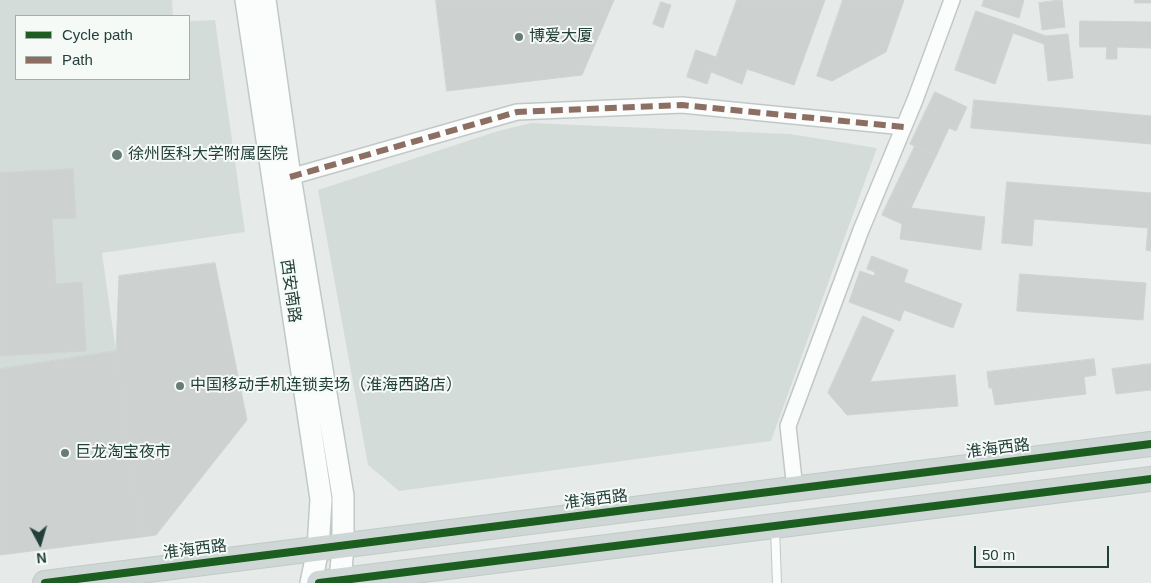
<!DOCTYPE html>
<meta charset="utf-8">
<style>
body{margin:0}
#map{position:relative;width:1151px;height:583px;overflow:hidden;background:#e6ebe9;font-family:Helvetica,sans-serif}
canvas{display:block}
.legend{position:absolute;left:15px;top:15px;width:175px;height:65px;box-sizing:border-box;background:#f5faf7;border:1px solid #a1afab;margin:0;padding:6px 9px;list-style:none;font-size:15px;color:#233f3a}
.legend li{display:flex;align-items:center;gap:10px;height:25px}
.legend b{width:25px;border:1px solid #a1afab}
.north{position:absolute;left:15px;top:518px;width:50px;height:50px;-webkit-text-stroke:4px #f5faf7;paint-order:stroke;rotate:174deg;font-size:14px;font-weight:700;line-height:20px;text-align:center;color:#233f3a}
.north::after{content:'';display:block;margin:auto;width:18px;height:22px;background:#233f3a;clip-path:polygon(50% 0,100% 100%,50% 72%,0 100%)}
.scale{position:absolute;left:974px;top:546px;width:135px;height:22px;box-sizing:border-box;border:2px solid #233f3a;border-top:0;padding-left:6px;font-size:15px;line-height:18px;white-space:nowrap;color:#233f3a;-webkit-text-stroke:4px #f5faf7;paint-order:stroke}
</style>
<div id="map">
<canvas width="1151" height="583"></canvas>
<ul class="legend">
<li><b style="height:6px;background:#1b5e20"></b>Cycle path</li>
<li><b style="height:6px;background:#8d6e63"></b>Path</li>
</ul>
<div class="north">N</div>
<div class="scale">50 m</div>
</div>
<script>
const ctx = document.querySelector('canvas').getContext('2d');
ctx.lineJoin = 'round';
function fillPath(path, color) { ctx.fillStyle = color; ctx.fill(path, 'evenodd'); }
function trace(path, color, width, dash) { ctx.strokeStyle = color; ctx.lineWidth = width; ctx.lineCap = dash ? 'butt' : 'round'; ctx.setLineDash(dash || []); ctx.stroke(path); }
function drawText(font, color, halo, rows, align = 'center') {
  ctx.font = font + ' Helvetica,"Noto Sans SC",sans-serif'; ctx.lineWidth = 4; ctx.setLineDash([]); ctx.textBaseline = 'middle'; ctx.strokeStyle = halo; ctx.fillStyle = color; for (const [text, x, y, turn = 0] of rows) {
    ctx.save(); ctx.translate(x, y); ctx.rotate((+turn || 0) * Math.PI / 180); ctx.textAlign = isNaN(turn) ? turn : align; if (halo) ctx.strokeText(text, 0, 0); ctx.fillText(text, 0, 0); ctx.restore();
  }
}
const built = new Path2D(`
 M0 0H172L173 16H16V79H189V21L215 20 245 232 102 253 116 351 0 369Z
 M531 123 790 134 877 148 771 441 399 491 368 465 318 190 498 131Z`);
const building = new Path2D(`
 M436 0H614L582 75 447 91Z
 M737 0H825L794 85 747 69 742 84 711 72Z
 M843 0H904L886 52 832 81 817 76Z
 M984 0H1024L1019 18 982 6Z
 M1062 0 1065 27 1042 30 1039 3Z
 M1135 0H1151V3H1135Z
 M661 2 671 5 663 28 653 24Z
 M976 11 1016 25 995 84 955 70Z
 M1080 21 1151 22V48L1117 47V59H1106L1107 47H1080Z
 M1016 25 1046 36 1068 34 1073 78 1048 81 1044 44 1013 33Z
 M696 50 716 57 707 84 687 77Z
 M935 92 967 107 956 131 949 128 936 156 910 144Z
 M974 100 1151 116V144L971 128Z
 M915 146 936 156 911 208 985 217 981 250 900 239 902 224 882 215Z
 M73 169 76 218 52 219 56 284 82 282 86 351 0 356V173Z
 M1007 182 1151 193V251L1146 250 1148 228 1034 219 1032 246 1002 243Z
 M872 256 908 270 904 282 962 304 953 328 904 310 900 321 849 302 860 271 874 276 875 272 867 269Z
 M215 263 247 420 156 535 142 537 116 351 119 276Z
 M1020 274 1146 283 1143 320 1017 311Z
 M863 316 894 330 870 382 955 375 958 406 847 415 828 393Z
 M116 351 142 537 0 555V369Z
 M1094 359 1096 375 1084 377 1086 394 995 405 992 388H989L987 372Z
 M1151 364V390L1116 394 1112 369Z`);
const service = new Path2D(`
 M775 528 777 583`);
const minor = new Path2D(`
 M290 177 517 112 682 105 904 127
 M795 489 788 426 861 230 915 100 952 0`);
const secondary = new Path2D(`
 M246 0 321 499 318 549 311 583
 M265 0 290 177 343 496V545L340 583`);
const primary = new Path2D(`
 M45 583 1151 444
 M319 583 1151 479`);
const quiet = new Path2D(`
 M290 177 517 112 682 105 904 127`);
const cycleway = new Path2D(`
 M45 583 1151 444
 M319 583 1151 479`);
const markers = [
 [519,37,5,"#677b77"],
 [117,155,6,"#677b77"],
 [180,386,5,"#677b77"],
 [65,453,5,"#677b77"]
];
const poiNames = [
 ["博爱大厦",529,37],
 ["徐州医科大学附属医院",128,155],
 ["中国移动手机连锁卖场（淮海西路店）",190,386],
 ["巨龙淘宝夜市",75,453]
];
const streetNames = [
 ["西安南路",290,291,82],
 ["淮海西路",998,449,-7],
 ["淮海西路",596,500,-7],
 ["淮海西路",195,550,-7]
];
fillPath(built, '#d4dcd9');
fillPath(building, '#cdd2d0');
trace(building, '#cfd4d2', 1);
trace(service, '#c3c8c6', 10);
trace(minor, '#c3c8c6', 18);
trace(secondary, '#c1c9c6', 24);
trace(primary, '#c2cac8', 26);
trace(service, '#fbfcfc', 8);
trace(minor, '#fbfcfc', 15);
trace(secondary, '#fbfcfc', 21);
trace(primary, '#ced7d5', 24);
trace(quiet, '#8d6e63', 6, [12, 6]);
trace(cycleway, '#1b5e20', 8);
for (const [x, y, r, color] of markers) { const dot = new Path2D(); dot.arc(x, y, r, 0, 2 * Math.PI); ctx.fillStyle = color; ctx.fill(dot); trace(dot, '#f5faf7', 2); }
drawText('16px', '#233f3a', '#f5faf7', poiNames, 'left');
drawText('16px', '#233f3a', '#f5faf7', streetNames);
</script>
